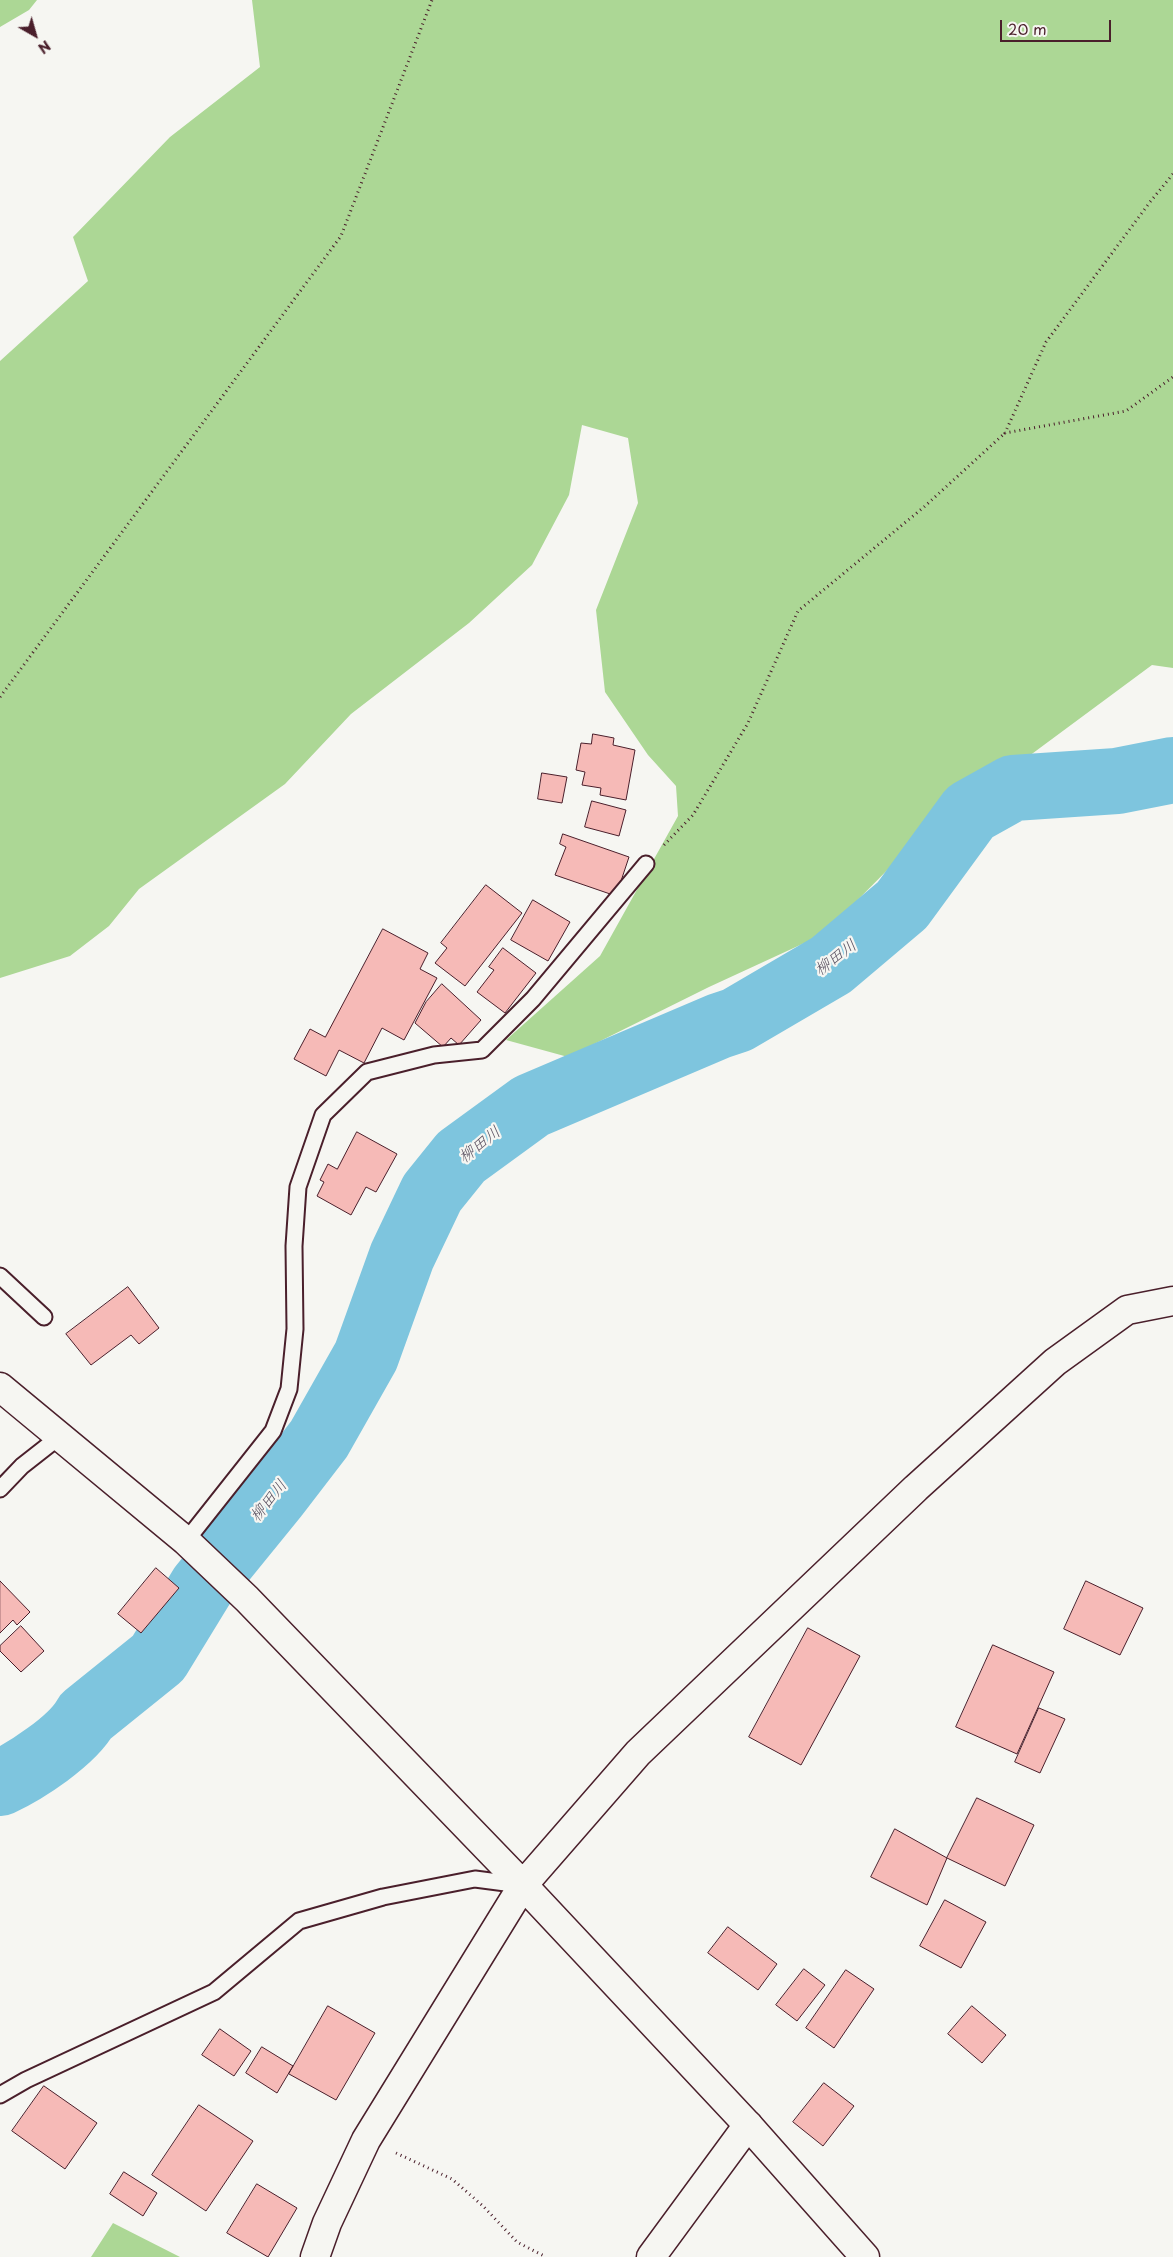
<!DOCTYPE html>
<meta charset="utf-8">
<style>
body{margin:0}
#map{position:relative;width:1173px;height:2257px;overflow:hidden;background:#f6f6f2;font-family:"Playpen Sans",sans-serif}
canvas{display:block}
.north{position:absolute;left:10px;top:10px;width:50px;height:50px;-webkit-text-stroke:4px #f6f6f2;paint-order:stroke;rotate:142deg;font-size:14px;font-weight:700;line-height:20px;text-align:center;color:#4a1f2b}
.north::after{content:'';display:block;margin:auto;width:18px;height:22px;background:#4a1f2b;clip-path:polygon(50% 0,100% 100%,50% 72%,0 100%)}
.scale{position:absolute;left:1000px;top:20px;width:111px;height:22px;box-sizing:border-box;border:2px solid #4a1f2b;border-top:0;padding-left:6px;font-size:15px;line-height:18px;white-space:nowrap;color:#4a1f2b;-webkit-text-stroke:4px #f6f6f2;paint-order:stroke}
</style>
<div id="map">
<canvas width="1173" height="2257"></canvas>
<div class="north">N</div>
<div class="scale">20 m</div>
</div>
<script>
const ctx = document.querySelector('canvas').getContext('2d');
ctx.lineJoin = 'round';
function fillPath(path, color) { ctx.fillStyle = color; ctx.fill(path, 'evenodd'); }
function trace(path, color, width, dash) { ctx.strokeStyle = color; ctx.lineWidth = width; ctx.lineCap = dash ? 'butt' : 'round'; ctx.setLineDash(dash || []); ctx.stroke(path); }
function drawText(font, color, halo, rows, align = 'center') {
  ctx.font = font + ' "Playpen Sans","Klee One",sans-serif'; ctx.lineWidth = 4.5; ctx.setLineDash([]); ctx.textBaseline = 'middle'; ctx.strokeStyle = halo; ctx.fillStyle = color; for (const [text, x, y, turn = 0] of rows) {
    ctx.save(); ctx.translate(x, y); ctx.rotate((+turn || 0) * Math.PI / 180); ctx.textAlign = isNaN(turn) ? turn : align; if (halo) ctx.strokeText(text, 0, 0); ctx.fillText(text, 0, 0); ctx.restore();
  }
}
const green = new Path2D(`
 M0 0H37L29 10 0 27Z
 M252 0H1173V668L1152 665 921 836 824 934 709 987 568 1057 506 1040 600 956 678 816 676 786 648 755 605 692 596 610 638 503 628 438 582 425 569 495 532 565 469 623 351 714 285 784 139 889 109 926 70 956 0 978V361L88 281 73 237 170 137 260 67Z
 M113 2223 180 2257H91Z`);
const river = new Path2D(`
 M0 1783C26 1771 72 1741 86 1716L158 1658 202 1586 276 1495 319 1439 366 1356 402 1256 432 1193 461 1157 531 1106 719 1026 737 1020 831 965 902 905 970 812 1013 788 1117 781 1173 770`);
const building = new Path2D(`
 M593 734 614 738 613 745 635 750 626 800 600 795 601 788 582 785 585 772 576 770 581 743 591 744Z
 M542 773 567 777 562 803 538 799Z
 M592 801 626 810 619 836 585 827Z
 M563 834 629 857 616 896 555 875 566 847 560 844Z
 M486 885 522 913 465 986 435 963 447 948 441 943Z
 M533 900 570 922 548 961 511 940Z
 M383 929 428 953 420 969 437 978 404 1040 382 1028 364 1063 339 1050 326 1076 294 1059 310 1029 325 1037Z
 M503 948 536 973 505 1013 477 992 494 970 489 967Z
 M442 984 481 1020 459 1045 451 1038 443 1047 415 1023 426 1002Z
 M357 1132 397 1154 376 1192 366 1187 351 1215 317 1196 324 1182 320 1180 328 1164 337 1169Z
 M128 1287 159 1328 139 1344 131 1335 91 1365 66 1334Z
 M156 1568 179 1588 141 1633 118 1614Z
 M0 1581 30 1612 17 1625 13 1620 0 1633Z
 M1086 1581 1143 1608 1120 1655 1064 1629Z
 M21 1626 44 1651 21 1672 0 1651V1646Z
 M808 1628 860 1656 801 1765 749 1737Z
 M993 1645 1054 1672 1017 1754 956 1727Z
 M1039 1708 1065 1719 1040 1773 1015 1762Z
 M977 1798 1034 1825 1005 1886 947 1858Z
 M895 1829 947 1858 927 1905 871 1877Z
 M945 1900 986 1922 961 1968 920 1946Z
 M728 1927 777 1964 758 1990 708 1953Z
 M804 1969 825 1985 797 2021 776 2005Z
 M846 1970 874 1989 834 2048 806 2028Z
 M328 2006 375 2033 336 2100 289 2074Z
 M972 2006 1006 2035 982 2063 948 2034Z
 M220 2029 251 2051 234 2076 202 2055Z
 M262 2047 293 2066 277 2093 246 2073Z
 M824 2083 854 2106 823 2146 793 2122Z
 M44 2086 97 2123 65 2169 12 2131Z
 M199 2105 253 2141 206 2211 152 2175Z
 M124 2172 157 2193 143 2216 110 2194Z
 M257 2184 297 2208 268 2257 227 2233Z`);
const path = new Path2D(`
 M1173 174 1150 202 1046 342 1005 433 1126 411 1173 377
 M0 697 341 236 432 0
 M664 845 693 815 748 723 798 611 924 507 1005 433
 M396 2153 452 2179 483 2206 517 2242 546 2257`);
const lane = new Path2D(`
 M0 1276 44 1317
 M0 1489 22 1466 59 1437
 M186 1541 273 1431 289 1389 295 1329 294 1246 298 1187 323 1115 367 1072 434 1055 482 1050 533 999 646 864
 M0 2095 26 2080 214 1992 299 1921 383 1897 475 1879 521 1885`);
const street = new Path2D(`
 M651 2257 748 2125`);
const secondary = new Path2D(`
 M0 1387 186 1541 247 1599 523 1885 748 2125 865 2257
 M315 2257 327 2223 366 2140 523 1885 638 1753 916 1488 1055 1362 1127 1310 1173 1301`);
const waterNames = [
 ["柳田川",836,958,-37],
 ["柳田川",480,1145,-38],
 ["柳田川",269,1501,-51]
];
fillPath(green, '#acd795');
trace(river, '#7ec5de', 66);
fillPath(building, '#f6bab7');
trace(building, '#4a1f2b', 1);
trace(lane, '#4a1f2b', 19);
trace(street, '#4a1f2b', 31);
trace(secondary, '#4a1f2b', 31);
trace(path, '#4a1f2b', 3, [1, 4]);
trace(lane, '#f6f6f2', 15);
trace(street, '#f6f6f2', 28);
trace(secondary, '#f6f6f2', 28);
drawText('italic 16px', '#5a5161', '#f6f6f2', waterNames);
</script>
